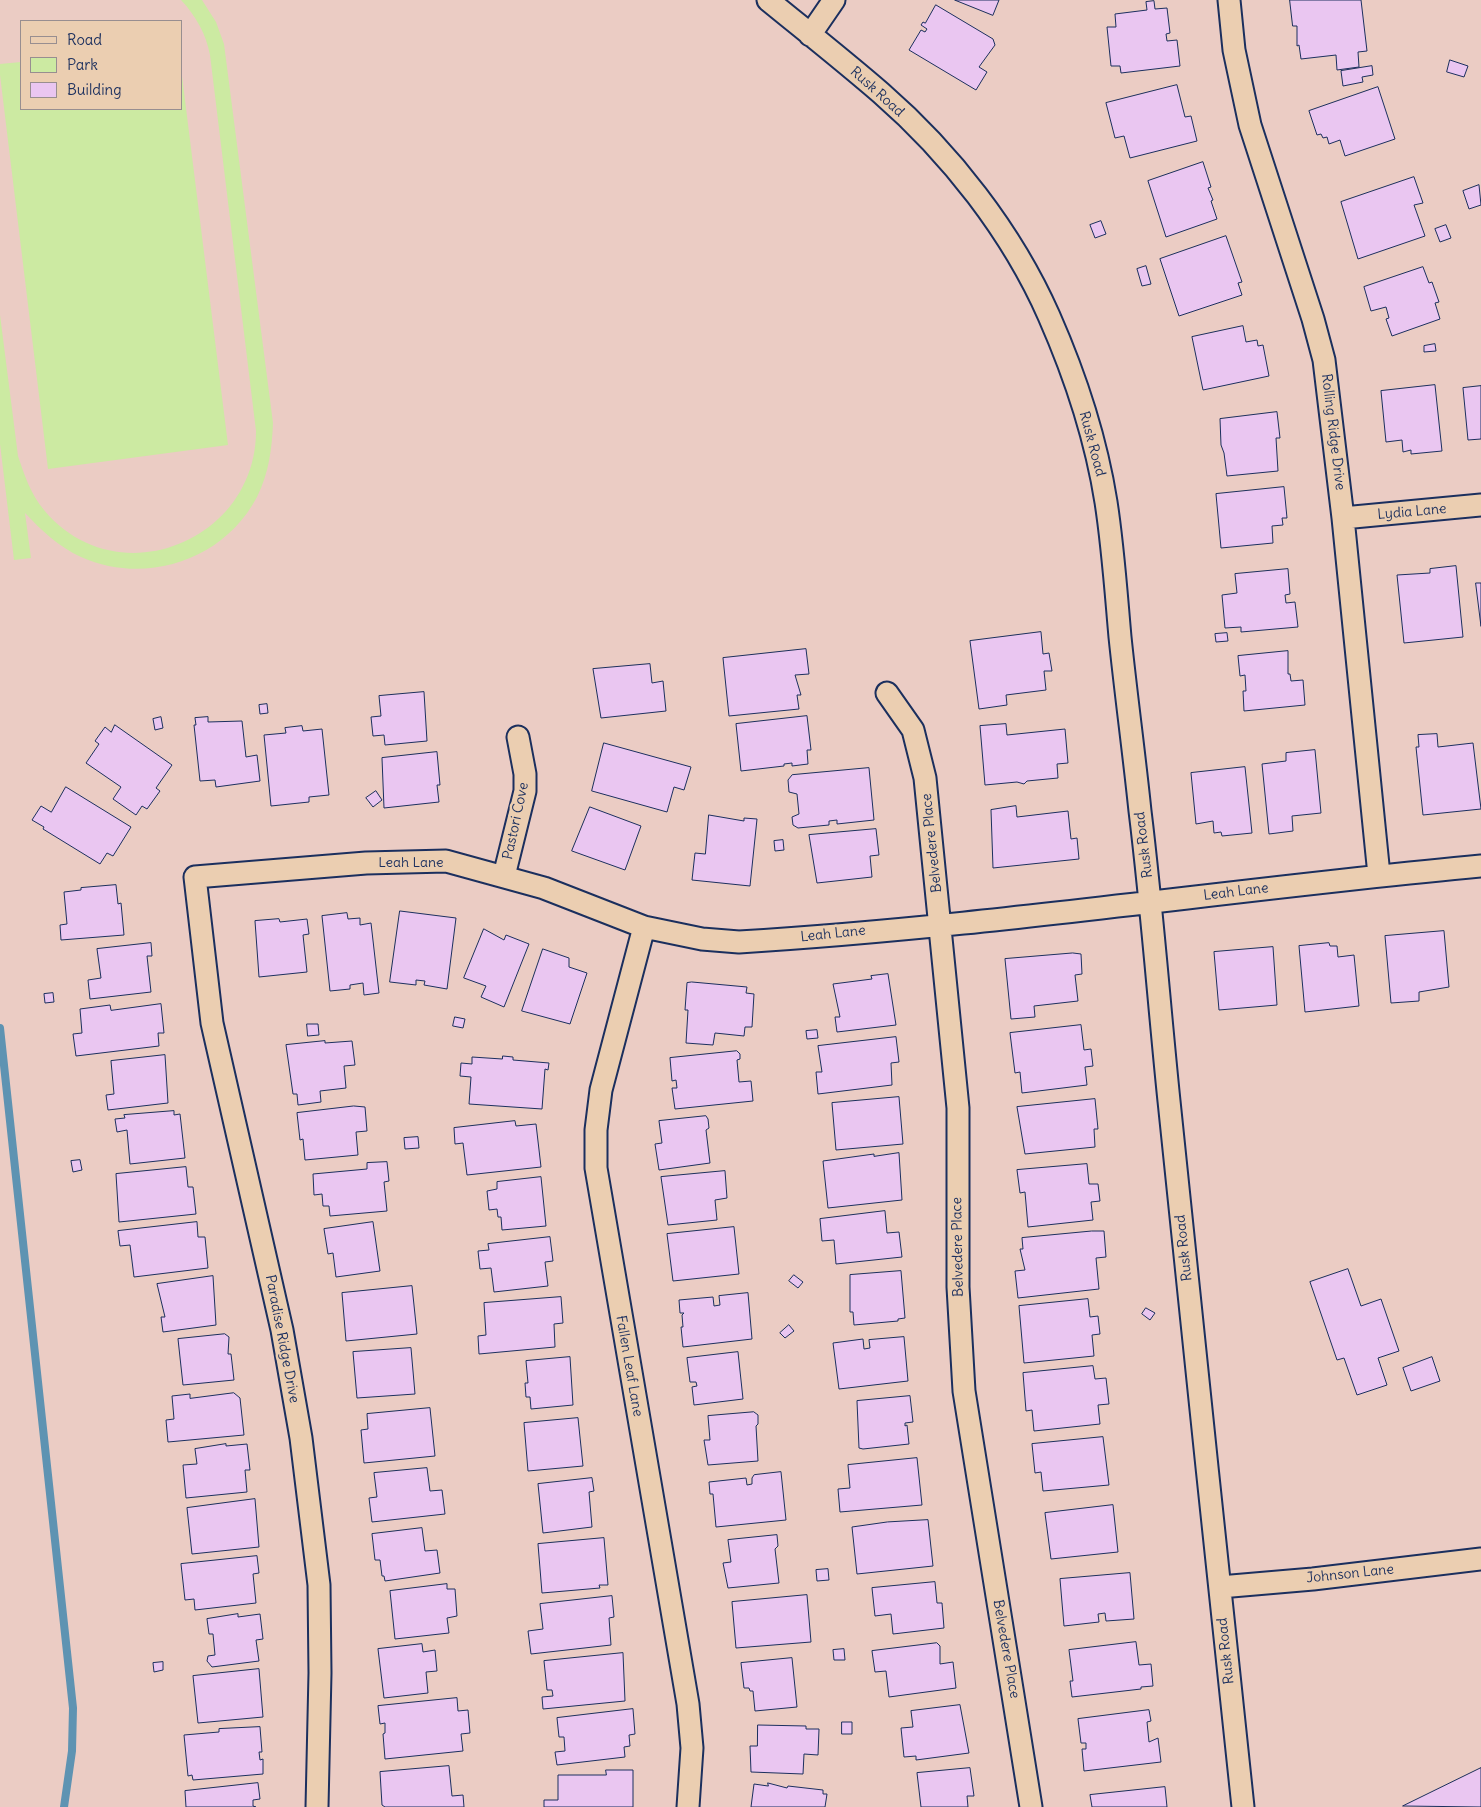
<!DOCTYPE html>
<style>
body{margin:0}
#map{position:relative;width:1481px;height:1807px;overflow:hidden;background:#ebccc4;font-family:Delius,sans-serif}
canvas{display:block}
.legend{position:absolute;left:20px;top:20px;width:162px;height:90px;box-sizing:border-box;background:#ebceb1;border:1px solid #988e90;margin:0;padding:6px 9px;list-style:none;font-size:15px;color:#1b2f5e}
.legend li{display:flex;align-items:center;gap:10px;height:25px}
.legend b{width:25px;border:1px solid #988e90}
</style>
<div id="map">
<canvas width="1481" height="1807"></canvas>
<ul class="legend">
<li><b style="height:6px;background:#ebceb1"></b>Road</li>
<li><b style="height:14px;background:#cceaa2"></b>Park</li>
<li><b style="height:14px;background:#eac6f1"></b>Building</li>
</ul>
</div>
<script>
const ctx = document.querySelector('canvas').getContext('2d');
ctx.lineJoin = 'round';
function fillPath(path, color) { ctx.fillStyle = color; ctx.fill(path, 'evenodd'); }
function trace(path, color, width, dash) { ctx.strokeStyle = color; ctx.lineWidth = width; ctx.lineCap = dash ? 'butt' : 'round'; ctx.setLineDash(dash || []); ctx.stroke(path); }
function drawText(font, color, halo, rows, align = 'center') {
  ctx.font = font + ' Delius,sans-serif'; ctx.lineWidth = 5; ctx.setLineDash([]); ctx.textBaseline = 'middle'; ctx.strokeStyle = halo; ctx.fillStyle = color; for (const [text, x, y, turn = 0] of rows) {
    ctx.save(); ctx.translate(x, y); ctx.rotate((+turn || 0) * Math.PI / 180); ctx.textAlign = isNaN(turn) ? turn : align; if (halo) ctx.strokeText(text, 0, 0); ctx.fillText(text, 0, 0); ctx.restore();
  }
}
const green = new Path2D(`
 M181 0H202L216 22 224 44 273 423C272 448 269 473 257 497 224 560 146 586 81 557 59 547 41 530 25 513L31 558 14 560 0 444V315L18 456C24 474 31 495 44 510 116 597 256 542 256 431L210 55C206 34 196 16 181 0Z
 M21 62V109H181V68L228 445 48 469 0 75V64Z`);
const stream = new Path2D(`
 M0 1028 73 1708 72 1751 64 1807`);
const building = new Path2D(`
 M955 0H999L993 15Z
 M1290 0H1361L1367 51 1358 52 1359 67 1337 70 1336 55 1301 59 1299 45 1297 46V26H1293Z
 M1154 1 1155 9 1167 8 1170 33 1166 34 1167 41 1177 40 1180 66 1121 73 1120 66H1111L1107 27H1116L1115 14 1147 10 1146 2Z
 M936 5 993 39 995 45 979 67 987 72 976 90 909 50 921 30 925 32 927 29 921 25 923 22 925 23Z
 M1450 60 1468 66 1464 77 1447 72Z
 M1372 66 1373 75 1362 77 1363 82 1343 86 1341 71Z
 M1177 85 1185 117 1191 116 1197 141 1130 158 1124 136 1115 138 1106 103Z
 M1378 87 1395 139 1345 156 1340 140 1329 144 1327 137 1323 138 1321 134 1317 135 1309 111Z
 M1203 162 1211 187 1208 188 1213 200 1211 201 1217 219 1166 237 1148 181Z
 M1414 177 1423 203 1414 205 1425 236 1358 259 1341 202Z
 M1479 185 1481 205 1469 209 1463 191Z
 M1101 221 1106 234 1095 238 1090 225Z
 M1446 225 1451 238 1440 242 1435 229Z
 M1226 236 1242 282 1238 283 1242 295 1179 316 1160 259Z
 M1146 266 1151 284 1142 286 1137 269Z
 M1423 267 1429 283 1432 282 1439 302 1435 303 1440 319 1392 336 1386 319 1389 318 1386 307 1371 311 1364 287Z
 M1243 326 1246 342 1257 340 1258 346 1263 345 1269 376 1203 390 1192 337Z
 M1435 344 1436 351 1424 352V346Z
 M1435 385 1442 451 1411 454V450L1403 452 1402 440 1386 442 1381 391Z
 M1481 386V439L1468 440 1463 388Z
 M1277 412 1280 438H1276L1278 471 1227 476 1224 453 1221 445 1220 419Z
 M1284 487 1287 518H1282L1283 525 1272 526 1273 543 1221 548 1216 494Z
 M1456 566 1463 637 1404 643 1397 575 1430 573V569Z
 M1288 569 1290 594 1285 595 1286 603 1295 602 1298 627 1241 632V627L1225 628 1222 595 1237 593 1235 574Z
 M1476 583H1481V626Z
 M1041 632 1043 654 1049 653 1052 671H1044L1046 690 1006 695 1007 705 979 709 970 641Z
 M1227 633 1228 641 1216 642 1215 634Z
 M806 649 809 674 795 675 801 695H797L799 709 729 716 723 658Z
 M1288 651V674H1290L1291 681 1303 680 1305 705 1244 711 1243 691H1246L1245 675 1240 676 1238 656Z
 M650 664 652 683 663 681 666 711 601 718 593 669Z
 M424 692 427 741 385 745 384 735 373 736 371 717 381 716 379 696Z
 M267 704 268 713 260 714 259 705Z
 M807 716 811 750H807L808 764 792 766V763L784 764V766L741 771 736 724Z
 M161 717 163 728 155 730 153 719Z
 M208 717V722L242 721 246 757 257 755 260 781 216 787 215 780 200 781 194 725H196L195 718Z
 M1006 724 1007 735 1065 729 1068 763 1057 764 1058 778 1027 781 1024 784 1017 782 985 785 980 726Z
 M115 725 172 765 156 788 160 791 147 809 142 806 136 815 113 799 121 787 86 763 99 744 95 741 105 727 111 732Z
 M302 726 303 731 322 729 329 795 309 797V802L271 806 264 735 286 733 285 728Z
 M1437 734 1438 747 1473 743 1481 809 1423 815 1416 747H1419L1418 735Z
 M604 743 691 767 684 790 674 787 667 812 592 791Z
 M1315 750 1321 813 1292 816 1293 831 1269 834 1262 764 1286 761V753Z
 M437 752 440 785H437L439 802 384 808 382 758Z
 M1245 767 1252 833 1222 836 1221 832 1214 833 1213 821 1196 824 1191 773Z
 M869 768 874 820 837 824V820L829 821V825L798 828 793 825 792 817 799 814 797 794 789 792 788 780 792 775Z
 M66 787 131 827 113 856 107 853 100 864 43 829 44 827 32 820 41 806 51 812Z
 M376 791 382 800 373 807 366 798Z
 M1016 806 1017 817 1068 811 1071 839 1077 838 1079 859 993 868 991 810Z
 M590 807 641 826 625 870 572 851Z
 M709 815 744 821V818L757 819 750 886 692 880 695 853 705 854Z
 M876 829 879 855 870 856 872 877 817 883 809 835Z
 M783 840 784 850 775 851 774 841Z
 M116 885 118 904 121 903 124 935 61 940 60 925 67 924 64 892 81 890V888Z
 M400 911 456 918 447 989 424 985 425 981 416 980V985L390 982Z
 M347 913 348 919 360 918V925L371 923 379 993 364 995 363 983 350 985V989L330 991 322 916Z
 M279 919 280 922 307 919 309 934 303 935 307 972 259 977 255 921Z
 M484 929 504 940 506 935 529 944 504 1007 481 997 486 986 464 978Z
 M1444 931 1449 987 1419 992V1001L1391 1003 1385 936Z
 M151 943 152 956H147L151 992 90 999 88 980 101 978 97 949Z
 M1329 943 1330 946H1337L1338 957 1354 955 1359 1006 1305 1012 1299 946Z
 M1273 947 1277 1005 1219 1010 1214 952Z
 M543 949 569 958V967L587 973 570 1024 522 1011Z
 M1073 953 1081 954 1082 974 1075 975 1078 1001 1034 1006 1035 1017 1011 1019 1005 959Z
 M888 974 896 1025 837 1032 835 1017H840L833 984 872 979 871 976Z
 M692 982 747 987 746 993 754 994 752 1027H745L744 1036 715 1033 713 1045 686 1043 688 1010H685L687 983Z
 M53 993 54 1002 45 1003 44 994Z
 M161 1004 164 1033H158L159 1046 76 1056 73 1034 82 1033 80 1009 110 1005 111 1010Z
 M455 1017 465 1019 463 1028 453 1026Z
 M307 1024H318L319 1035 308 1036Z
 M1081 1025 1084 1050 1091 1049 1093 1066 1085 1067 1087 1085 1022 1093 1020 1072 1015 1073 1010 1033Z
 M817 1030 818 1038 807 1039 806 1031Z
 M896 1037 899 1062 891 1063 892 1085 818 1094 816 1072H822L818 1046Z
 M325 1041V1043L352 1041 355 1065 344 1066 346 1088 320 1091 321 1102 298 1105 297 1094H293L286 1045Z
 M737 1051 740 1054V1059L737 1060 739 1082 751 1081 753 1101 675 1109 672 1088H677L676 1080 672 1081 670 1058Z
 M165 1055 168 1103 108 1110 106 1095 114 1094 111 1061Z
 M503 1056 513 1057V1060L549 1063 548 1070 545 1069 542 1109 469 1104 471 1077 460 1076 461 1063 472 1064V1057L502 1059Z
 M899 1097 903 1144 836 1150 832 1103Z
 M1095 1099 1098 1129H1094L1095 1147 1025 1154 1017 1107Z
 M354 1106 365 1107 367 1131 356 1132 358 1155 305 1160 303 1139 300 1140 297 1113Z
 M174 1111V1115L180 1114 185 1158 130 1164 127 1130 117 1132 115 1119 125 1118 124 1115Z
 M706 1116 708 1119 709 1128 706 1130 710 1163 659 1170 655 1144 662 1143 659 1121Z
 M515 1121 516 1126 536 1124 541 1167 467 1175 463 1143 455 1144 454 1128Z
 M418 1137 419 1148 405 1149 404 1138Z
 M899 1153 902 1200 828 1208 823 1161 874 1154V1156Z
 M80 1160 82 1170 73 1172 71 1161Z
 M387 1162 389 1181 384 1182 387 1211 330 1216 329 1206H323L322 1194 314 1195 313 1174 367 1169V1163Z
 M1087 1164 1089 1184H1098L1100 1201 1091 1202 1093 1220 1028 1227 1025 1192 1020 1193 1017 1170Z
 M186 1167 188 1187H193L196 1214 119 1222 116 1174Z
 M725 1171 727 1198 715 1200 717 1220 668 1225 661 1177Z
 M541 1177 546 1226 502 1230 501 1217H498L497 1209 489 1210 487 1191 497 1189V1182Z
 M885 1211 887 1233 899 1232 902 1257 836 1264 834 1240 822 1241 820 1219Z
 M197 1222 198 1237H205L208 1268 134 1277 130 1245 120 1246 118 1231Z
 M373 1222 380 1271 336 1277 333 1253 328 1254 324 1229Z
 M734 1227 739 1274 673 1281 667 1234Z
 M1092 1231H1104L1106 1257 1096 1258 1099 1289 1018 1298 1015 1271 1025 1270 1020 1249H1023L1022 1238Z
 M550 1237 553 1261 545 1262 548 1286 494 1292 491 1268 480 1269 478 1251 489 1250 488 1244Z
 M1348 1269 1361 1306 1381 1299 1399 1351 1378 1358 1387 1385 1357 1395 1344 1358 1337 1360 1310 1282Z
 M901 1271 905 1318 898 1319V1321L854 1325 853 1312H850V1275Z
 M794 1275 803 1282 798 1288 789 1281Z
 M213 1276 216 1325 163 1332 161 1317H165L157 1284Z
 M412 1286 417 1334 346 1341 342 1293Z
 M748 1293 752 1339 683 1347 681 1327H683L682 1315 684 1313H680L679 1300 713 1297 714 1306 720 1305 719 1296Z
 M561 1297 563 1323 554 1324 555 1347 479 1354 478 1336 486 1335 484 1303Z
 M1088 1299 1090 1317 1098 1316 1100 1334 1092 1335 1094 1356 1024 1363 1019 1306Z
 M1146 1308 1155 1313 1150 1320 1142 1314Z
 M789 1325 794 1331 785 1338 780 1333Z
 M225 1334 229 1337 228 1354H231L234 1380 183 1385 178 1339Z
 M904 1337 908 1381 839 1389 833 1343 863 1339 864 1349 870 1348 869 1340Z
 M411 1348 415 1394 357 1398 353 1352Z
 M738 1352 743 1399 694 1405 692 1387 697 1386 696 1382H690L687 1358Z
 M570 1357 573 1405 531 1409 530 1397H526L525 1383H528L526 1361Z
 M1432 1357 1440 1381 1411 1391 1403 1368Z
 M1093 1366 1095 1379 1106 1378 1109 1404 1098 1405 1100 1424 1034 1431 1032 1410 1026 1411 1023 1373Z
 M234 1393 240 1398 244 1435 168 1442 166 1420 174 1419 172 1396 190 1394V1398Z
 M910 1396 913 1422 905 1423V1426L907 1425 909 1444 863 1449 859 1448 857 1401Z
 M430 1408 435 1456 364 1463 361 1430 368 1429 367 1414Z
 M754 1412 758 1415V1424L756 1426 758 1461 708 1465 704 1440H710L708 1416Z
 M578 1418 583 1466 528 1471 524 1423Z
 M1103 1437 1109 1485 1043 1491 1041 1472 1035 1473 1032 1444Z
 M226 1444V1446L247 1444 250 1470H245L247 1492 186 1498 183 1465 197 1464 195 1449Z
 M917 1458 922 1505 840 1512 838 1489 850 1488 848 1465Z
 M427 1468 430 1491 442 1490 445 1514 372 1522 369 1498 377 1497 374 1473Z
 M781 1472 786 1520 716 1527 713 1494H710L709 1482 746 1478 747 1485 752 1484V1478L754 1475Z
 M592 1478 594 1491 589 1492 592 1527 543 1533 538 1484Z
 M255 1499 259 1547 192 1554 187 1508Z
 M1113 1505 1118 1552 1051 1559 1045 1513Z
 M928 1520 933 1566 857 1574 852 1527 887 1522Z
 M422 1528 425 1551 437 1550 440 1573 385 1581 384 1576H382L380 1560H375L372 1534Z
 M777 1535 778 1546 775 1549 779 1583 728 1588 723 1563 731 1562 728 1540Z
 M604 1538 608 1585H599L600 1588 542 1593 538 1544Z
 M257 1556 259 1573 253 1574 256 1603 195 1610 194 1599 185 1600 181 1564Z
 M828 1569 829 1580 817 1581 816 1570Z
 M1130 1573 1134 1619 1106 1621 1105 1613 1098 1614 1099 1622 1064 1626 1060 1579Z
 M935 1582 937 1603H942L944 1628 893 1634 891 1614 875 1616 872 1588Z
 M447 1584V1589H455L457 1616 447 1618 449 1633 395 1639 390 1591Z
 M807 1595 811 1642 736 1648 732 1602Z
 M612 1596 614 1617 609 1618 611 1645 531 1654 528 1631 543 1629 540 1604Z
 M238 1614V1617L260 1614 263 1639 256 1640 259 1661 212 1667 207 1661 208 1656 215 1655 213 1634H209L207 1619Z
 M1136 1642 1139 1665 1151 1664 1153 1686 1141 1687V1689L1072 1697 1070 1681H1073L1069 1650Z
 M937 1643 940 1646V1664L953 1662 956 1688 889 1697 886 1671 875 1672 872 1651Z
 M422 1644 423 1652 435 1650 437 1671 426 1672 428 1693 384 1698 378 1649Z
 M844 1649 845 1660H834L833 1650Z
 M623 1653 625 1701 543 1709 542 1697 553 1696 552 1690H547L544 1661Z
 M792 1658 797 1707 755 1711 753 1691H750L749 1688H744L741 1663Z
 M163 1662V1670L154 1672 153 1663Z
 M259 1669 263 1717 198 1723 193 1676Z
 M457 1698 458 1711 468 1710 470 1733 461 1734 463 1751 385 1759 383 1734 385 1733V1723L380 1724 378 1706Z
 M960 1705 969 1753 916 1760V1756L904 1757 901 1728 913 1727 911 1711Z
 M633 1709 635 1734 629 1735 630 1746 624 1747 625 1757 557 1765 555 1752 565 1751 564 1737H559L557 1718Z
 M1149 1710 1151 1721 1147 1722 1149 1742 1158 1738 1161 1762 1084 1771 1082 1749H1086V1743H1081L1078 1719Z
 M842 1722H852V1734H842Z
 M758 1725 806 1726V1729H819L818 1755 804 1754 803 1774 751 1772 750 1746H757Z
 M260 1727 262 1752H259L260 1760 263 1759V1774L193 1780 192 1775 188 1776 184 1735 219 1732V1729Z
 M449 1766 452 1796 463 1795 464 1807H385L382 1805 380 1772Z
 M970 1768 974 1796H967L968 1807H921L917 1773Z
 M1481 1768V1807L1403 1806Z
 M606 1770H633V1807H544V1800H558V1775H606Z
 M258 1783 260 1799 253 1800V1806L256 1807H186L185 1791Z
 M768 1783 787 1788 788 1786 823 1790V1794H827L825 1807H751L754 1784 768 1786Z
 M1165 1787 1167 1807H1092L1090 1795Z`);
const street = new Path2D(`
 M768 0C806 31 844 61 881 93 950 153 1012 232 1049 316 1075 375 1096 439 1106 502 1113 547 1116 592 1120 637 1126 695 1134 753 1140 811 1152 908 1159 1004 1169 1101 1193 1336 1218 1572 1243 1807
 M1229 0 1234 50 1250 125 1313 319 1324 360 1343 518 1379 875
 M810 35 834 0
 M1343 518 1481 505
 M887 693 913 730 925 778 958 1108V1287L964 1391 1031 1807
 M504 876 525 791V774L518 737
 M644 927 601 1090 596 1130V1168L688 1704 692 1748 688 1807
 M1220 1587 1313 1579 1481 1559
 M317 1807 320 1673 319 1585 301 1438 282 1330 212 1023 195 877 366 863 446 861 544 888 644 927 702 939 739 942C987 927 1233 889 1481 866`);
const streetNames = [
 ["Rusk Road",877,92,42],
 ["Rolling Ridge Drive",1333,432,83],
 ["Rusk Road",1092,444,75],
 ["Lydia Lane",1412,512,-5],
 ["Pastori Cove",516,821,-78],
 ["Belvedere Place",932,843,-96],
 ["Rusk Road",1144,845,-97],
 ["Leah Lane",411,863],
 ["Leah Lane",1236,892,-7],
 ["Leah Lane",833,934,-6],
 ["Belvedere Place",958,1247,-91],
 ["Rusk Road",1184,1248,-96],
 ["Paradise Ridge Drive",282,1339,79],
 ["Fallen Leaf Lane",629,1366,80],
 ["Johnson Lane",1350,1574,-6],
 ["Belvedere Place",1006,1649,80],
 ["Rusk Road",1226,1651,-96]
];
fillPath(green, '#cceaa2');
trace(stream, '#5e93b2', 8);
fillPath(building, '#eac6f1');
trace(building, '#1b2f5e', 1);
trace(street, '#1b2f5e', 25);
trace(street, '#ebceb1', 21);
drawText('14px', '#1b2f5e', '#ebceb1', streetNames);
</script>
